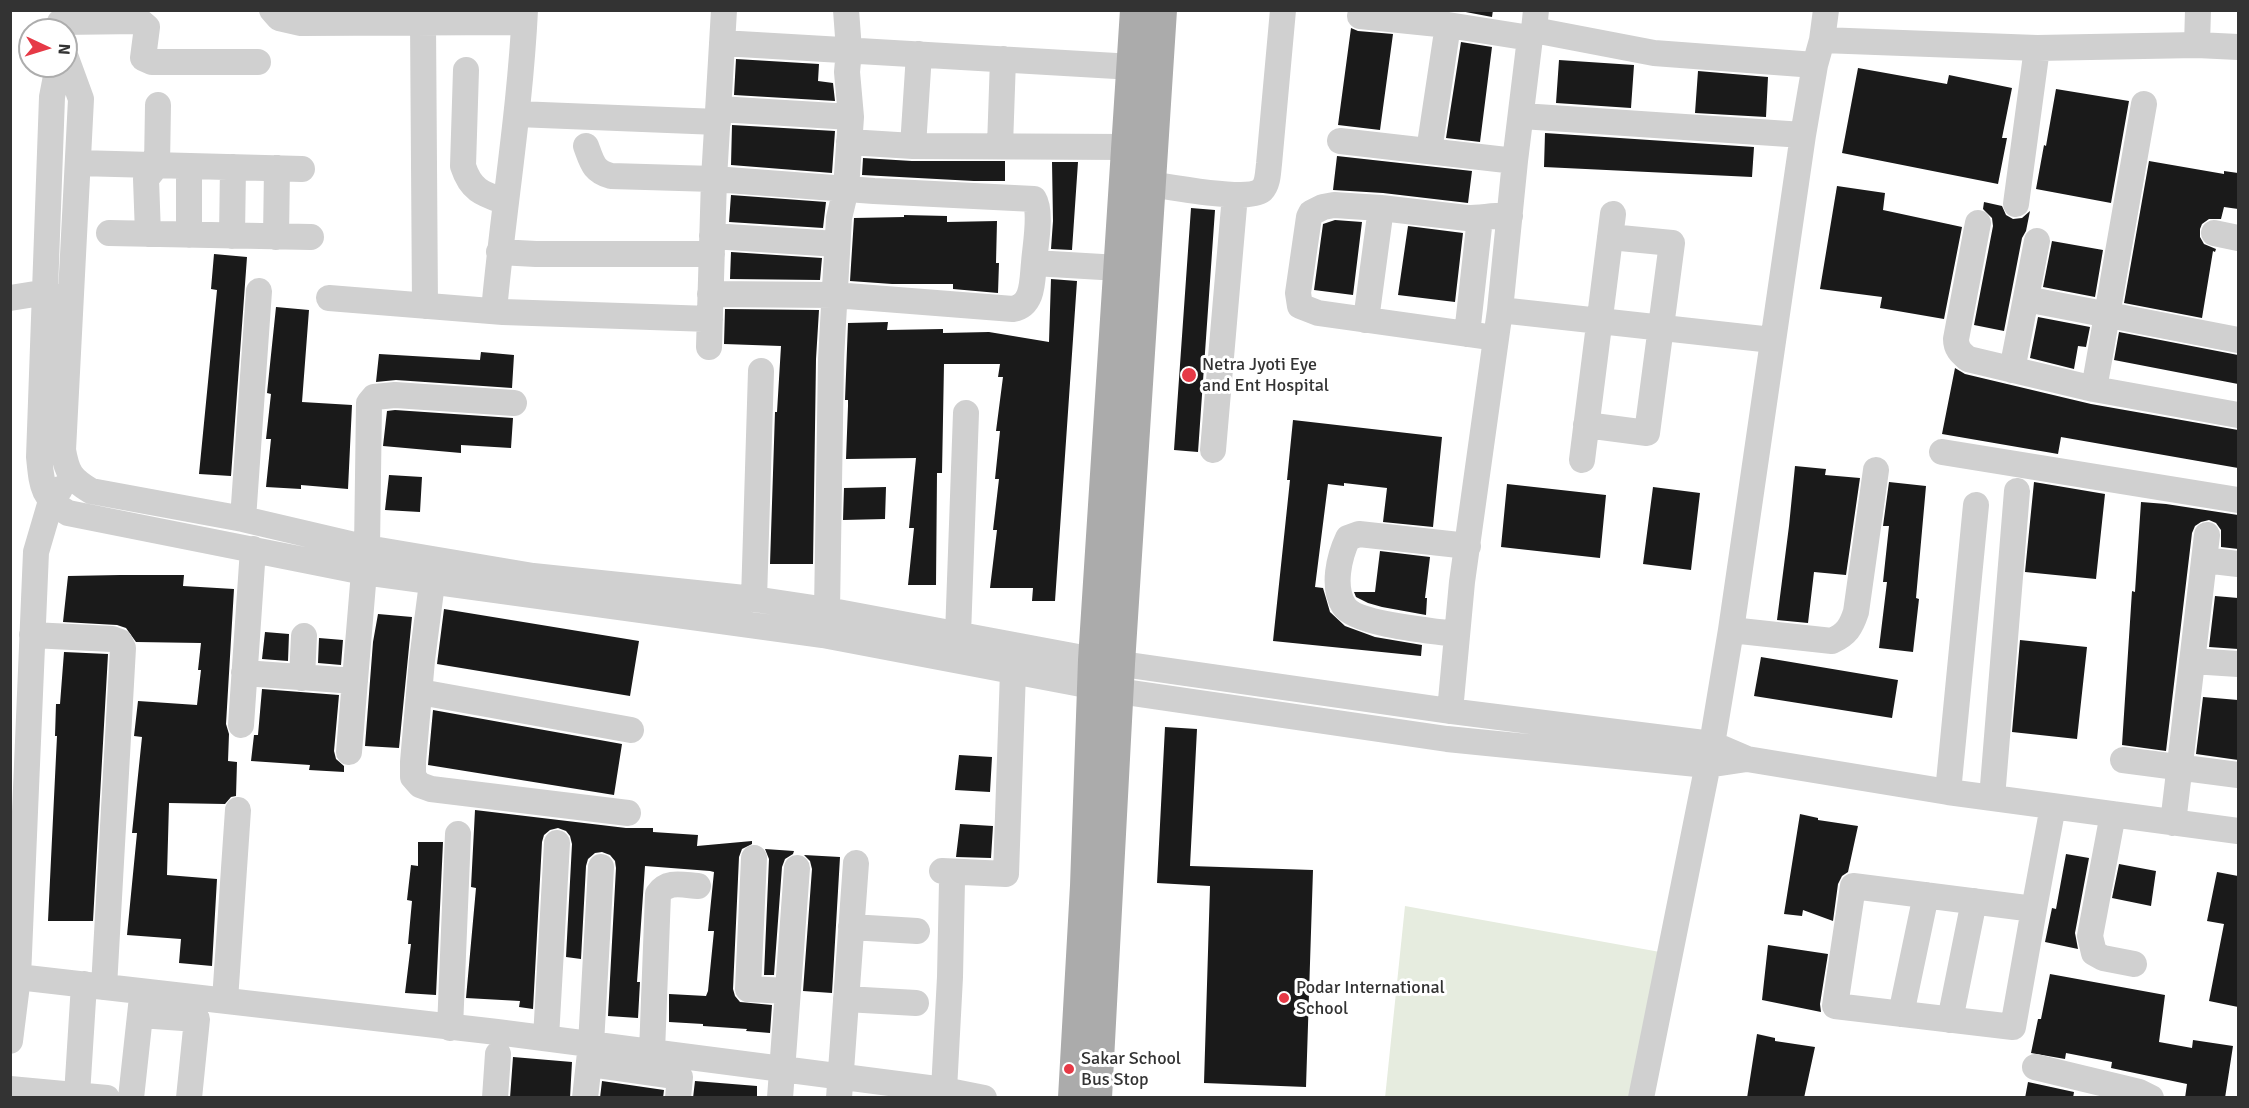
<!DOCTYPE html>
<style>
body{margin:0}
#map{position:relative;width:2249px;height:1108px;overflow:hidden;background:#fff;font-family:Signika,sans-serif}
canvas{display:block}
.frame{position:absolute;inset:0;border:12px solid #333;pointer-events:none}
.north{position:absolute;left:18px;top:18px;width:60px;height:60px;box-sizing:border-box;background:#fff;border:2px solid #adadad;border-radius:50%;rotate:94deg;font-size:16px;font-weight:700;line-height:24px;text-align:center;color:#333}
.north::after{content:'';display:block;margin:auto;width:21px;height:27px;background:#e63946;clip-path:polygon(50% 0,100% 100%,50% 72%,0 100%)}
</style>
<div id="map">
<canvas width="2249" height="1108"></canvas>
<div class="frame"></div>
<div class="north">N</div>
</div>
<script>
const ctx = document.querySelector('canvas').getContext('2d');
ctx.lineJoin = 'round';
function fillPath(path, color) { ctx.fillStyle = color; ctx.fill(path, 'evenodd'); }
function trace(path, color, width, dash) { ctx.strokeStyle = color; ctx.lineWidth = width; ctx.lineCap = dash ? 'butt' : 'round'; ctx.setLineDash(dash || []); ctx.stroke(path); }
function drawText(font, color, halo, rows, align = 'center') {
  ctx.font = font + ' Signika,sans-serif'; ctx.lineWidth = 6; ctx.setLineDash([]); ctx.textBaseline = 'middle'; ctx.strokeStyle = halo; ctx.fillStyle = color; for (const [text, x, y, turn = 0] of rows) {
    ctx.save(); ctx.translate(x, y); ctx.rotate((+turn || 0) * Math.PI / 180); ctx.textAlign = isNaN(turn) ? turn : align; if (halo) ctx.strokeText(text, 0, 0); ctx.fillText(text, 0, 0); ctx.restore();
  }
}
const green = new Path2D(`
 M1405 906 1660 952 1631 1097 1385 1098Z`);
const building = new Path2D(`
 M1455 10H1493L1492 17Z
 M1351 28 1358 31 1393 34 1380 130 1338 125Z
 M1461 42 1492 47 1480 142 1446 138Z
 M736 59 819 64 818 81 833 83 835 101 734 95Z
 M1559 60 1634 65 1631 108 1556 103Z
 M1858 68 1947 84 1949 75 2012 88 2002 138H2007L1998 184 1842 153Z
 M1698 71 1768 77 1766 117 1695 113Z
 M2056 89 2129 101 2111 203 2036 189 2044 145 2046 146Z
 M732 125 835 131 832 173 731 165Z
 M1545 133 1754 147 1752 177 1544 167Z
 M1337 156 1472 171 1468 203 1383 193 1333 190Z
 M863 158 912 161H1005V181H974L862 175Z
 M2149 161 2224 174V171L2238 173V209L2224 207 2221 219H2209L2202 224 2200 229V237L2204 244 2216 249 2215 252 2213 251 2202 318 2124 303Z
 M1052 162H1078L1072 250 1051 249 1053 221Z
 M1837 186 1885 193 1883 210 1962 227 1944 319 1880 308 1882 297 1820 289Z
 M731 195 826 202 823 228 729 222Z
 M1984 202 2002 206 2006 215 2013 219 2022 218 2030 211 2026 231 2022 238 2004 331 1974 325 1993 226 1992 218 1983 209Z
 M1191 208 1215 210 1198 452 1174 450Z
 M904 215 947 216V222L997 221 996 263H999L998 293 953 289V284H892L850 281 854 218 904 217Z
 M1335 220 1362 222 1353 295 1314 290 1323 224Z
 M1408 226 1463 233 1455 302 1398 295Z
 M2052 241 2103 250 2095 297 2043 287Z
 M731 252 822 258 820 280 730 279Z
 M214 254 247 257 231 476 199 474 217 290 211 289Z
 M1051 279 1077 281 1055 601H1032L1033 588H990L997 530H993L999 479H995L1000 431H996L1003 377H998L1000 364H944L942 473H937L936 585H908L914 528H909L916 458 846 459 848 406V400H845L848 323 888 322 887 330 943 329V333L989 332 1049 342Z
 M276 307 309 310 302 402 352 405 348 489 301 485V489L266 487 271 439H266L271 394 267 393Z
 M725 309 819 310 816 359 813 564H770L775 412H777L781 346 724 344Z
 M2038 317 2090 327 2086 347 2078 346 2074 369 2030 358Z
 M2119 332 2238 355V384L2114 360Z
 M481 352 514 355 512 388 396 380 376 382 379 354 480 360Z
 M1955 368 1965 374 2091 404 2238 430V468L2061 437 2058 454 1942 434Z
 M395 410 513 418 511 448 461 445V453L383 446 387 411Z
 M1293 420 1442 437 1433 527 1383 522 1387 488 1344 483V486L1328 484 1315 587 1323 588 1330 612 1345 626 1375 637 1422 645 1421 656 1273 641 1290 480H1287Z
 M1795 466 1826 469 1825 475 1860 478 1846 575 1814 572 1808 623 1777 620 1789 526Z
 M389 475 422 477 420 512 385 510Z
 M1889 482 1926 486 1916 598 1919 599 1913 652 1879 648 1887 582H1883L1889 526H1883Z
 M2034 482 2105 494 2096 579 2025 572Z
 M1507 484 1606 495 1600 558 1501 547Z
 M886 487 885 519 843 520 844 488Z
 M1653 487 1700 493 1691 570 1643 564Z
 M2141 502 2166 504 2238 515V549L2221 547V530L2216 523 2209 520 2201 522 2195 526 2192 533 2166 751 2122 745 2132 591 2135 592Z
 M1380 551 1430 557 1425 598H1427L1426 615 1382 607 1368 603 1356 597 1354 592H1375Z
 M120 575H184L183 586 234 589 226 724 229 734 228 761 237 762 236 796 231 797 225 804 169 803 167 875 217 879 212 966 179 963 181 939 127 935 137 833H132L142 737 134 736 138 701 197 705 201 670H198L201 643 136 642 126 628 117 625 63 622 68 576Z
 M2215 596 2238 598V649L2209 647Z
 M444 609 639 641 630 696 437 664Z
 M378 614 412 617 399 748 365 746 373 642Z
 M265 632 289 634 288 661 262 659Z
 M319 638 343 640 341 665 318 663Z
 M2020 640 2087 647 2077 739 2012 732Z
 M64 652 108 654 93 921H48L57 736H55L56 704H60Z
 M1761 657 1898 680 1892 718 1754 696Z
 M262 689 339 695 334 751 336 759 344 766V772L309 770 310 765 251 761 254 735H258Z
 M2203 697 2238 700V760L2196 754Z
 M433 710 622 744 614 795 428 765Z
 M1165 727 1197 729 1190 866 1313 870 1306 1087 1204 1083 1210 886 1157 883Z
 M959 755 992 757 990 792 955 790Z
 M475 810 626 828H653V832L698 835 697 846 752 841V844L742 849 739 857 733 989 735 996 740 1002 772 1005 770 1033 746 1031 747 1029 703 1026V1024L669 1022V994L706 996 708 991 714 931H708L714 872 710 871 645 866 637 982H640L638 1018 608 1016 616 868 615 861 610 855 602 852 595 853 588 859 586 866 581 959 566 957 572 844 570 836 566 831 558 828 550 830 544 835 542 842 533 1009 519 1007 520 1001 466 998 476 888 471 887Z
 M1800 814 1818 818V820L1858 826 1848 872 1842 876 1838 884 1833 921 1803 910 1802 916 1784 914Z
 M960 824 993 826 991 858 956 857Z
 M418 842H443L436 995 405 993 411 944H408L412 901 407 900 411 865 418 866Z
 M765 849 794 851 793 854 785 859 782 867 774 975H764L769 859Z
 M2066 854 2089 858 2075 933 2078 949 2045 942 2052 908 2056 909Z
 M804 855 840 857 832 993 803 991 812 869 810 861Z
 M2119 864 2156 871 2151 906 2112 898Z
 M2217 872 2238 876V1007L2209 1001 2224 924 2207 921Z
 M1768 945 1828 954 1820 1004 1821 1012 1762 1000Z
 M2050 974 2165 995 2159 1042 2192 1048 2193 1040 2233 1046 2225 1098H2185L2187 1084 2111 1068 2112 1062 2066 1053 2065 1059 2031 1053 2038 1019H2041Z
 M1757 1034 1775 1038V1041L1815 1047 1804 1098H1747Z
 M513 1057 572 1062 570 1098H510Z
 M602 1081 664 1090 663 1098H600Z
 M695 1081 757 1086V1098H693Z
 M2028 1082 2074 1092 2073 1098H2025Z`);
const minor = new Path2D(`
 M272 10 279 18 301 23 524 22
 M1360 16 1448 25 1530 38
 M60 22 140 21 147 27 143 58 152 62H258
 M423 22 425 306
 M1534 30 1654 53 1815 65
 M1822 40 2037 48 2197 45 2238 47
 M722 43 1133 67
 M2197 45 2198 10
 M66 58 81 99 63 450C67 473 71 479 91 491L243 519 367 548 533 576 754 599 827 610 1094 660 1450 711 1712 744 1747 759 1948 792 2238 831
 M58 66 52 97 39 457C42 486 42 498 68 513L364 572 823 635 1118 691 1447 739 1707 765 1747 759
 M466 70 463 166C471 191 483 194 506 202
 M719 109 851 117
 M517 114 718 122
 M1522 116 1803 135
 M1340 141 1515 161
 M849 142 913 146 1128 147
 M586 146C592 162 593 171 611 176L714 179 874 191 1034 199C1042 212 1035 247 1034 263L1119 268
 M913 146 919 54
 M1000 146 1003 59
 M1429 151 1448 25
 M78 163 302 169
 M189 166V235
 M1150 184C1171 187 1247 202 1262 190 1268 184 1268 172 1269 164L1283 10
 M2016 204 2037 48
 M1978 223 1956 339C1956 349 1961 353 1968 359L2094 389 2238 415
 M109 233 311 237
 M2214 233 2238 238
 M148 234 146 179 157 165 158 105
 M232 236 233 167
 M712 236 837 244
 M276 237 277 168
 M499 252 536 254H712
 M710 294 834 295 1013 309C1034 305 1032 280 1034 263
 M10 298 35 294 64 298
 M329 298 503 312 710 319
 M2026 299 2238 340
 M1500 310 1772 340
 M494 311C503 211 520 112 525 10
 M1366 320 1381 208
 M1467 334 1480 218
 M1496 338 1318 313 1300 306 1298 293 1309 217 1311 213 1323 207 1334 205 1381 208 1467 218C1482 218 1495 215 1510 216
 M709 347 714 179 724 10
 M2012 370 2037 241
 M2094 389 2144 104
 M1586 425 1647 433 1672 243 1610 237
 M1213 450 1235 195
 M1942 452 2238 500
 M1582 460 1613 214
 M243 519 259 291
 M367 548 369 403 374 397 395 395 514 403
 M2204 560 2238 564
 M432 583 422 660 413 762V777L420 785 431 789 628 813
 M754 599 761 371
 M827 610 831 359 839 218 846 189 851 117 847 72 849 50 846 10
 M1731 630 1832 641C1847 634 1851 627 1856 612L1876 470
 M1456 634C1433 631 1355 624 1344 606 1332 587 1339 557 1348 538L1359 534 1468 546
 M32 635 112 639 120 642 123 648 104 987
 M958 635 966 413
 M2192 661 2238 664
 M244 673 355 681
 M302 678 304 636
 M420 692 631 730
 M1450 711 1462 582 1500 310 1515 161 1530 38 1534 30 1536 10
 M241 725 253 549
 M349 752 364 572
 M2123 760 2238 775
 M1948 792 1976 505
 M1992 798 2017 491
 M2113 814 2090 936 2094 953 2103 958 2134 964
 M2173 823 2207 535
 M754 858 748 989 788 991
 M942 871 1006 874 1013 671
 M2034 909 2013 1027 1835 1006 1853 886 2034 909 2053 806
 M851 927 917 931
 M18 977 497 1032 944 1090 984 1098
 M846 999 916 1003
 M225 1000 238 810
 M1901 1014 1926 895
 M140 1015 197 1019 189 1098
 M1950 1020 1974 901
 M450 1028 458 834
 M546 1038 557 843
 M10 1041 18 977 36 552 51 501 60 489
 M652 1052 658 894C667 880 683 885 698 886
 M589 1064 680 1077 678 1098
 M2035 1067 2139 1092 2151 1098
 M10 1089 107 1098
 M944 1090 950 977 952 881
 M77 1095 84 984
 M131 1098 142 997
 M495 1098 498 1054
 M585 1098 591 1044 601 867
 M780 1098 797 868
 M839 1098 856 863
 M1641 1098 1712 744 1731 630 1803 135 1815 65 1822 40 1826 10`);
const major = new Path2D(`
 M1074 1098 1086 886 1094 660 1136 10
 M1096 1098 1119 664 1161 10`);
const markers = [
 [1189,375,8,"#e63946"],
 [1284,998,6,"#e63946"],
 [1069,1069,6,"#e63946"]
];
const poiNames = [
 ["Netra Jyoti Eye",1202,365],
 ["and Ent Hospital",1202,386],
 ["Podar International",1296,988],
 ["School",1296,1009],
 ["Sakar School",1081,1059],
 ["Bus Stop",1081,1080]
];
fillPath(green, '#e6ecdf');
fillPath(building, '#1a1a1a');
trace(minor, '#d0d0d0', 26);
trace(major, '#ababab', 32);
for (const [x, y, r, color] of markers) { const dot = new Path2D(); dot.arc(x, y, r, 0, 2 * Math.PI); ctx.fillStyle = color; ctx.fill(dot); trace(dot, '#fff', 2); }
drawText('18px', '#333', '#fff', poiNames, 'left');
</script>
